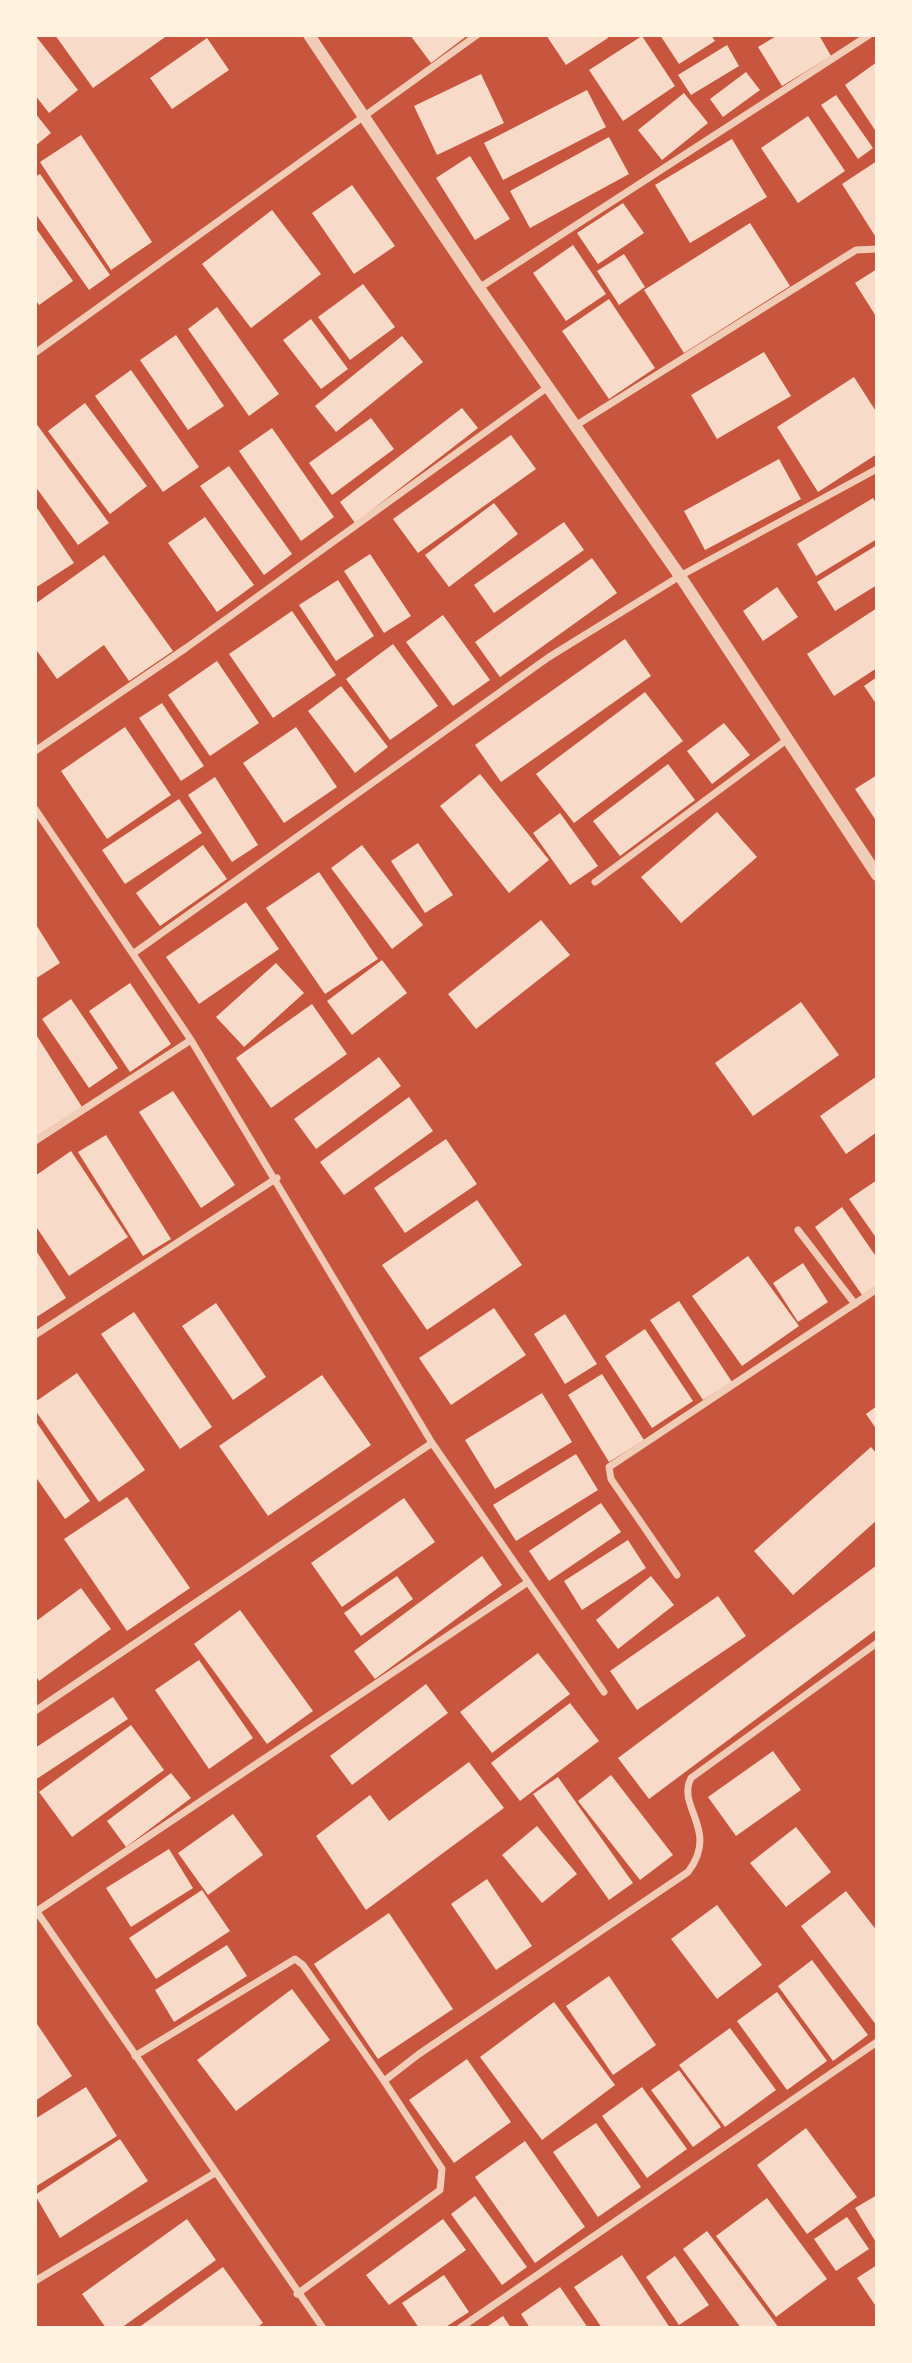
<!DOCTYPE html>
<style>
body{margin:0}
#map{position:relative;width:912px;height:2363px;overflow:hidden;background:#c8553d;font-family:"Public Sans",sans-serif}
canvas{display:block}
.frame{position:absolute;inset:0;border:37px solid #fff3e0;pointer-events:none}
</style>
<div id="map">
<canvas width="912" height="2363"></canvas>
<div class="frame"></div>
</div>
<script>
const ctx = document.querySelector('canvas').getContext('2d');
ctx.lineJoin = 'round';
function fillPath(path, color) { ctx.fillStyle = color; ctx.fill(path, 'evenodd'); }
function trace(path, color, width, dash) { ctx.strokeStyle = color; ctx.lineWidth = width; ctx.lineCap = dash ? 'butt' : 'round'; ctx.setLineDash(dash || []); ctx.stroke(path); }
const building = new Path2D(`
 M35 35 78 90 49 113 35 95Z
 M55 35H168L93 88Z
 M410 35H468L431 63Z
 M546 35H606L608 38 566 65Z
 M660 35H711L715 41 679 64Z
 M778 35H819L831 56 782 86 758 47Z
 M642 36 675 86 623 121 589 70Z
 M207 38 229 70 172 109 150 78Z
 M727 45 739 66 691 95 678 75Z
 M877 62V133L845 85Z
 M746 72 760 90 723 117 710 99Z
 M481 74 504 123 437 155 414 106Z
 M587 90 606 127 503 180 484 143Z
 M684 93 708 123 662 160 638 130Z
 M836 95 873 148 858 159 821 105Z
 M35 113 51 133 35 146Z
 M808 116 845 171 798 203 761 148Z
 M81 135 152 242 111 270 40 162Z
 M609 137 629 174 530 228 510 191Z
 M732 139 767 197 690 243 655 185Z
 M470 156 510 219 475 240 436 178Z
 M877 161V239L842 184Z
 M40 174 110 275 89 290 35 213V177Z
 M352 185 395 246 354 274 312 213Z
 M623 203 644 233 598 264 577 233Z
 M272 210 321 274 251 328 202 264Z
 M750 223 790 286 684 353 644 290Z
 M35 227 73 281 39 305 35 299Z
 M573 245 606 294 566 321 533 273Z
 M624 254 645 287 619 305 597 271Z
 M877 269V318L855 283Z
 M363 284 395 327 350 360 318 317Z
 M609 299 655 368 609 399 562 331Z
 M217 307 279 394 249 416 188 329Z
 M311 319 348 369 321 389 283 340Z
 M176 335 224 406 188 430 140 360Z
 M402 336 423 362 336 432 315 406Z
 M764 352 791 396 717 439 691 395Z
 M131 370 199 467 163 492 95 396Z
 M854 377 877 413V454L818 492 777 427Z
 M85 403 147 486 110 514 48 431Z
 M462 408 478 428 355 523 340 502Z
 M371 418 394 449 332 495 309 463Z
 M35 422 109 523 78 545 35 486Z
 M272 428 334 517 301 541 239 451Z
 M511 435 536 469 418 553 393 519Z
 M779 459 801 499 705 550 684 511Z
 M229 466 292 554 264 575 200 486Z
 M873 498 877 505V539L816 576 797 544Z
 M494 503 518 534 449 587 425 555Z
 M35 505 74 563 35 588Z
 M205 517 254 585 217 612 168 543Z
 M564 522 584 550 494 613 474 585Z
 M877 545V585L835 611 817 582Z
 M370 554 411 616 384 633 344 571Z
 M104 555 173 651 129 681 104 645 57 679 35 648V604Z
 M592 558 617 593 500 677 475 642Z
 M338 580 374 636 336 661 299 605Z
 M777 587 798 617 763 641 743 611Z
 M877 608V668L834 696 807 654Z
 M292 611 336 675 273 718 229 654Z
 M443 615 490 680 453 706 406 642Z
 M625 639 651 676 501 782 475 745Z
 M393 644 438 706 390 740 346 679Z
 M217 661 259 723 210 756 168 695Z
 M877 677V705L864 686Z
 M341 686 388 747 355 773 308 711Z
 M645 692 683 741 574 823 536 774Z
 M162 703 204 766 181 781 139 718Z
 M724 723 750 755 712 784 687 751Z
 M125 727 171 795 107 839 61 771Z
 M296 727 337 787 284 823 243 763Z
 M668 764 695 800 620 856 593 821Z
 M480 774 549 860 509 893 440 806Z
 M877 775V822L855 789Z
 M215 777 258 845 232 862 188 795Z
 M179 799 202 833 125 884 102 850Z
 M717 812 757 857 681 923 641 877Z
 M560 813 598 866 570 885 533 833Z
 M418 843 453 895 425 913 391 861Z
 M203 845 227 879 160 926 136 893Z
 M362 845 423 925 392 949 331 868Z
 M319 872 378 959 325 994 266 908Z
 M246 902 279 949 199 1004 166 957Z
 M541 920 570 955 476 1029 448 994Z
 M35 923 60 963 35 979Z
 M382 960 407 993 352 1035 327 1001Z
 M276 963 304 993 244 1047 216 1017Z
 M130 983 171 1044 130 1072 89 1011Z
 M71 999 118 1068 89 1088 42 1019Z
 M801 1002 839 1055 753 1116 715 1063Z
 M312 1004 347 1054 271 1108 236 1058Z
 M35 1033 82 1107 37 1136 35 1133Z
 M379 1057 401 1086 316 1149 294 1119Z
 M877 1076V1132L846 1154 820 1116Z
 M173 1091 235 1185 201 1208 139 1112Z
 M409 1097 433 1131 344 1195 320 1162Z
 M106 1135 171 1239 143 1256 78 1152Z
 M446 1139 477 1184 405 1233 374 1188Z
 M71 1151 128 1237 69 1276 35 1225V1176Z
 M877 1180V1239L849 1199Z
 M477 1200 522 1265 427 1330 382 1265Z
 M842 1207 877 1258V1285L862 1295 815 1227Z
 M35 1249 66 1298 35 1318Z
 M748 1256 799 1326 742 1366 692 1296Z
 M803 1263 828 1302 798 1322 773 1283Z
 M679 1301 732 1382 703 1400 650 1320Z
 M216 1303 266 1377 233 1400 182 1326Z
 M494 1308 526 1355 451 1405 419 1358Z
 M134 1312 212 1427 180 1449 101 1334Z
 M565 1314 597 1364 565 1384 534 1334Z
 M645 1329 693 1401 652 1428 605 1356Z
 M77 1373 145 1470 99 1502 35 1410V1402Z
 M602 1374 644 1440 609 1462 568 1395Z
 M322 1375 371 1445 268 1516 219 1446Z
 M542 1393 572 1442 495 1489 465 1440Z
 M877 1406V1430L866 1414Z
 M35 1420 90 1501 65 1519 35 1476Z
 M871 1447 877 1454V1520L793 1595 754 1551Z
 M576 1454 598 1490 516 1541 493 1505Z
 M127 1497 190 1588 127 1631 64 1539Z
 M404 1498 435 1542 342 1607 311 1563Z
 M601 1503 621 1532 549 1581 529 1551Z
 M628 1540 646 1568 582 1610 564 1581Z
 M482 1556 502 1585 375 1679 354 1651Z
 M877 1565V1629L649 1799 618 1758Z
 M397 1576 413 1599 361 1636 344 1613Z
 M651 1576 674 1605 618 1649 596 1620Z
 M81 1588 111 1629 39 1681 35 1675V1622Z
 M718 1596 746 1636 637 1710 610 1671Z
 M240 1610 313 1711 267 1744 194 1644Z
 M538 1653 570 1694 492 1753 460 1712Z
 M199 1660 253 1738 209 1769 155 1690Z
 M426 1684 448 1713 352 1785 330 1756Z
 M113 1697 128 1719 35 1780V1748Z
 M570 1703 599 1741 520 1801 491 1763Z
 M131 1725 164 1770 72 1837 39 1792Z
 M773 1751 801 1790 736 1836 708 1797Z
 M469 1762 504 1808 366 1910 316 1836 370 1795 389 1821Z
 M171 1773 191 1798 126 1847 107 1821Z
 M611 1775 673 1855 640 1880 578 1801Z
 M558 1777 633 1883 609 1900 533 1794Z
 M233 1814 263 1855 208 1895 178 1853Z
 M537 1826 577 1874 542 1903 502 1855Z
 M796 1827 831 1872 786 1907 750 1863Z
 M169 1849 193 1888 131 1927 106 1888Z
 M487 1879 532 1946 496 1970 451 1904Z
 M202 1890 230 1931 156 1979 129 1938Z
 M846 1891 877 1931V2026L801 1926Z
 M717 1905 762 1965 717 1999 671 1939Z
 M389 1913 453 2009 378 2059 314 1964Z
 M227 1945 247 1976 174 2022 155 1990Z
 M812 1960 868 2035 833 2061 778 1986Z
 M609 1976 656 2045 613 2075 566 2006Z
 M292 1989 330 2040 236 2111 197 2060Z
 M777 1992 827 2061 787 2090 737 2021Z
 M554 2002 615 2085 542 2140 480 2057Z
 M35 2021 72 2076 35 2101Z
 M730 2028 776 2090 725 2127 679 2065Z
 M467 2059 511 2122 454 2163 409 2100Z
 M679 2070 721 2127 693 2147 651 2090Z
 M86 2087 117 2136 35 2187V2119Z
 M642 2087 687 2149 647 2178 602 2116Z
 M596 2123 641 2187 598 2217 553 2152Z
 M806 2128 857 2197 807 2234 757 2165Z
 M120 2139 148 2181 60 2238 35 2195Z
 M525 2141 585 2227 535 2263 475 2177Z
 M877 2195V2244L855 2208Z
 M475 2196 527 2267 502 2285 451 2214Z
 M767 2198 827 2279 776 2317 716 2236Z
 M847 2217 869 2249 836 2271 814 2239Z
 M187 2219 216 2260 121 2328H106L82 2294Z
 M443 2219 466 2250 389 2305 366 2275Z
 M707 2231 779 2328H741L683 2249Z
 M622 2255 670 2328H602L574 2287Z
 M675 2256 709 2305 679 2325 646 2277Z
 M877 2265V2308L857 2278Z
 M223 2267 263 2323 256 2328H138Z
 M444 2275 469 2312 444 2328H419L402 2303Z
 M560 2287 588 2328H530L521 2314Z
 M503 2316 511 2328H485Z`);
const minor = new Path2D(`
 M479 288 869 35
 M35 353 477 35
 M575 426 856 250 877 249
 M35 751 186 648 548 387
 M35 809 191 1040 432 1443 604 1692
 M595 882 788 739
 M134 953 549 657 680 576 877 469
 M35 1141 191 1040
 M798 1230 855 1304
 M35 1335 277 1178
 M677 1575 611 1479 609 1467 877 1289
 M35 1711 432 1443
 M35 1909 323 2328
 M37 1911 528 1582
 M135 2056 295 1959 303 1965 384 2081
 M35 2281 215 2173
 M297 2294 440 2190 442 2169 384 2081 419 2054 688 1872C720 1830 676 1807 691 1778L877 1643
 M460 2328 877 2042`);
const tertiary = new Path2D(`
 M309 35 479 288 680 576 877 875`);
fillPath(building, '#f7dbc8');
trace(minor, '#f1ccb7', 7);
trace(tertiary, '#f1ccb7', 12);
</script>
